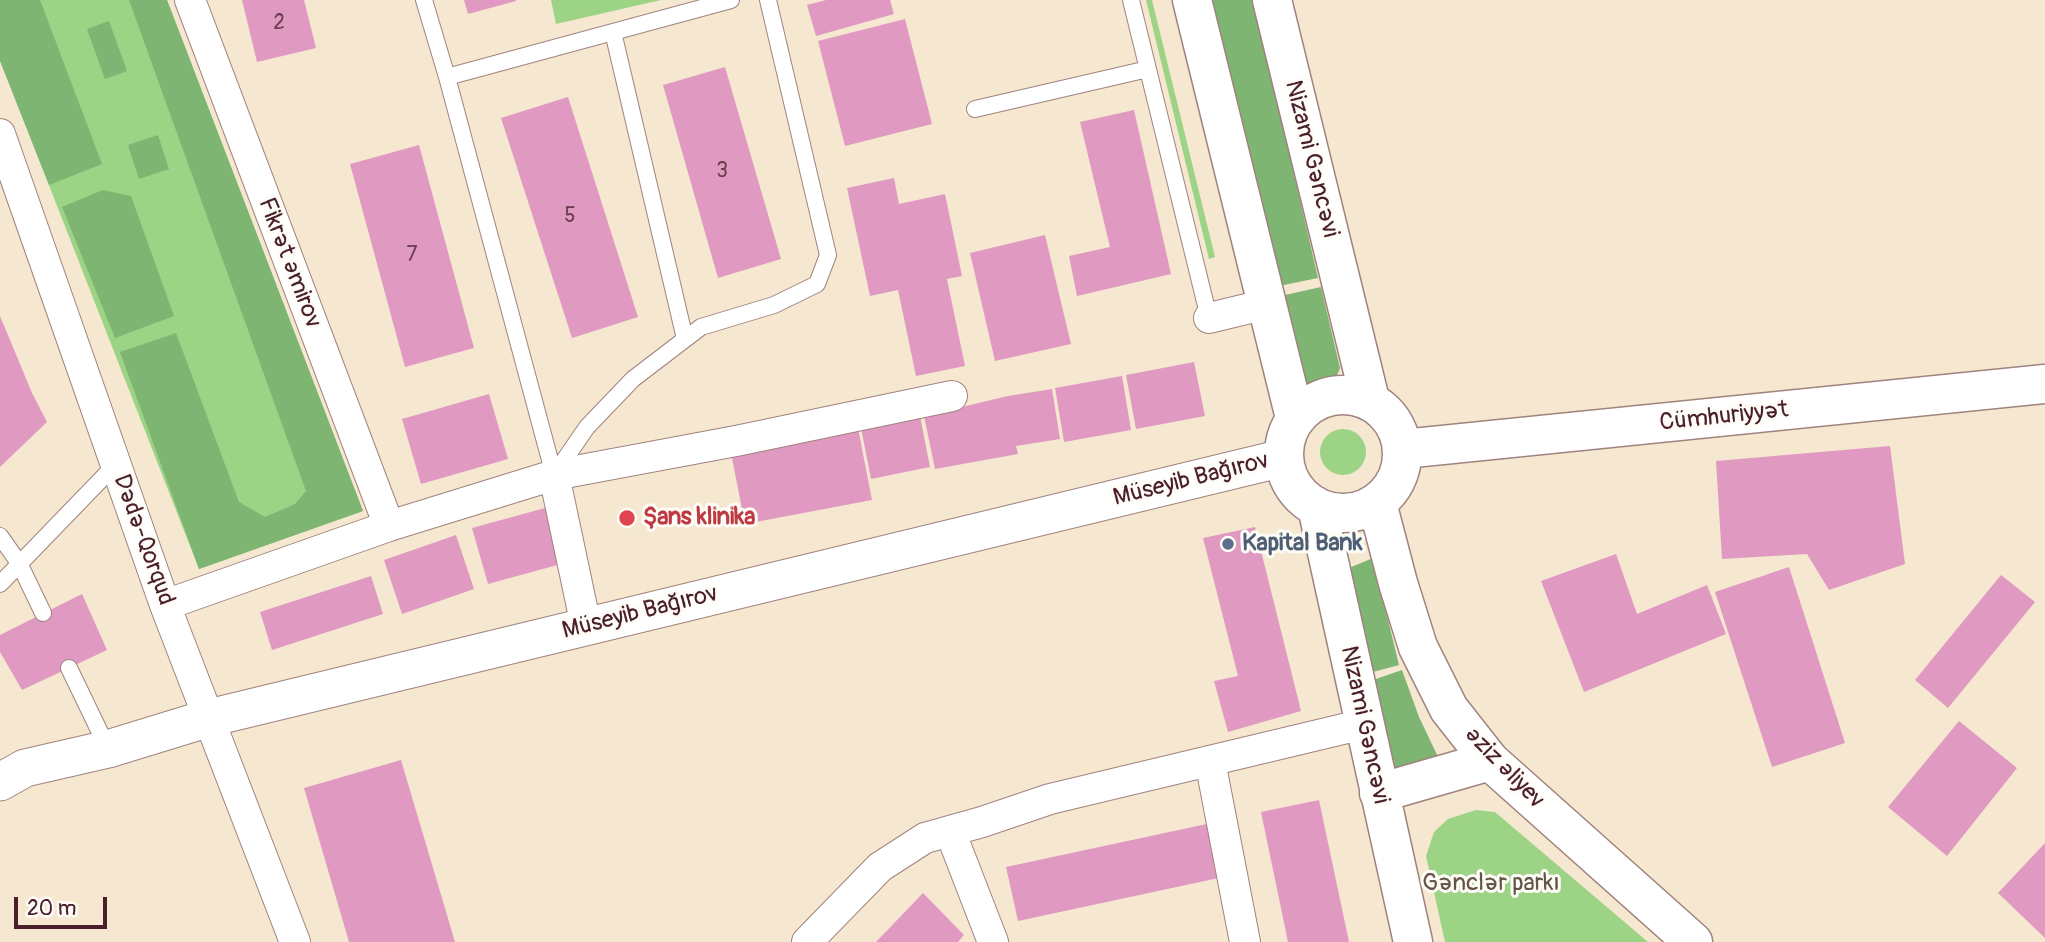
<!DOCTYPE html>
<meta charset="utf-8">
<style>
body{margin:0}
#map{position:relative;width:2045px;height:942px;overflow:hidden;background:#f5e7d0;font-family:Pangolin,sans-serif}
canvas{display:block}
.scale{position:absolute;left:14px;top:897px;width:93px;height:32px;box-sizing:border-box;border:4px solid #4a1f2b;border-top:0;padding-left:9px;font-size:21px;line-height:24px;white-space:nowrap;color:#4a1f2b;-webkit-text-stroke:5px #fdfcf7;paint-order:stroke}
</style>
<div id="map">
<canvas width="2045" height="942"></canvas>
<div class="scale">20 m</div>
</div>
<script>
const ctx = document.querySelector('canvas').getContext('2d');
ctx.lineJoin = 'round';
function fillPath(path, color) { ctx.fillStyle = color; ctx.fill(path, 'evenodd'); }
function trace(path, color, width, dash) { ctx.strokeStyle = color; ctx.lineWidth = width; ctx.lineCap = dash ? 'butt' : 'round'; ctx.setLineDash(dash || []); ctx.stroke(path); }
function drawText(font, color, halo, rows, align = 'center') {
  ctx.font = font + ' Pangolin,sans-serif'; ctx.lineWidth = 6; ctx.setLineDash([]); ctx.textBaseline = 'middle'; ctx.strokeStyle = halo; ctx.fillStyle = color; for (const [text, x, y, turn = 0] of rows) {
    ctx.save(); ctx.translate(x, y); ctx.rotate((+turn || 0) * Math.PI / 180); ctx.textAlign = isNaN(turn) ? turn : align; if (halo) ctx.strokeText(text, 0, 0); ctx.fillText(text, 0, 0); ctx.restore();
  }
}
const green = new Path2D(`
 M0 0H167L363 511 199 569 0 60Z
 M551 0H661L556 24Z
 M1146 0H1152L1215 257 1209 259Z
 M1320 452a23 23 0 1 1 46 0a23 23 0 1 1-46 0Z
 M1476 810 1495 812 1648 942H1445L1426 856 1434 832 1448 819Z`);
const forest = new Path2D(`
 M0 0H40L102 164 49 185 0 61Z
 M129 0H167L363 511 199 569 120 352 176 333 239 502 265 517 295 504 306 491Z
 M1206 0H1254L1318 278 1274 287Z
 M109 21 127 71 105 79 87 29Z
 M158 135 169 169 139 179 128 145Z
 M103 190 131 196 174 316 115 338 62 207Z
 M1321 287 1340 368C1334 387 1317 390 1299 388L1276 297Z
 M1373 558 1399 665 1373 672 1349 568Z
 M1402 670 1419 717 1441 763 1395 775 1373 680Z`);
const building = new Path2D(`
 M242 0H304L316 48 257 62Z
 M464 0H516V1L468 14Z
 M826 0H890L894 14 816 36 807 5Z
 M905 19 932 124 845 146 818 41Z
 M725 67 781 259 718 278 663 85Z
 M568 97 638 317 572 338 501 118Z
 M1134 110 1171 274 1077 296 1069 256 1110 247 1080 122Z
 M419 145 474 348 405 367 350 164Z
 M894 178 899 204 945 194 962 276 947 279 965 366 916 376 898 290 870 296 847 188Z
 M1045 235 1071 344 995 361 970 253Z
 M0 316 32 393 47 422 0 467Z
 M1194 362 1205 416 1136 429 1126 375Z
 M1122 376 1131 430 1064 442 1055 388Z
 M1052 389 1060 439 1016 446 1018 454 935 469 924 416 1008 396Z
 M489 394 508 459 421 484 402 419Z
 M920 416 930 467 871 479 861 428Z
 M858 428 872 500 745 524 731 453Z
 M1890 446 1905 564 1829 590 1807 554 1722 559 1716 461Z
 M545 508 561 564 488 584 472 528Z
 M1255 527 1301 711 1228 732 1214 681 1238 676 1203 538Z
 M456 535 474 589 402 614 384 560Z
 M1616 554 1637 614 1707 585 1726 634 1584 692 1541 581Z
 M1789 567 1845 743 1772 767 1715 592Z
 M2001 575 2035 602 1948 708 1915 680Z
 M371 576 383 614 272 650 260 612Z
 M82 594 107 650 22 690 0 652V635Z
 M1959 721 2017 768 1947 856 1888 807Z
 M401 760 455 942H349L304 788Z
 M1319 800 1349 942H1288L1261 812Z
 M1216 822 1228 876 1018 921 1006 867Z
 M2045 843V938L1998 893Z
 M923 893 964 935 958 942H876Z`);
const service = new Path2D(`
 M424 0 447 77 554 475
 M1131 0 1209 318
 M613 32 685 339
 M447 77 731 0
 M975 109 1148 69
 M554 475 587 427 633 379 701 327 774 305 817 284 828 255 768 0
 M0 536 19 563 43 613
 M0 584 116 464
 M69 668 108 749`);
const minor = new Path2D(`
 M190 0 389 526
 M0 134 165 605 295 942
 M1209 318 1267 304
 M554 475 586 626
 M165 605 389 526 554 475 736 441 952 396
 M1210 761 1245 942
 M950 831 993 942
 M807 942 880 867 925 838 982 822 1050 799 1364 724`);
const tertiary = new Path2D(`
 M0 782 25 768 108 749 209 718 1283 458`);
const secondary = new Path2D(`
 M1403 449 2045 384`);
const primary = new Path2D(`
 M1192 0 1295 418
 M1272 0 1370 400
 M1284 454a59 59 0 1 1 118 0a59 59 0 1 1-118 0Z
 M1377 503 1398 583 1418 647 1449 709 1490 761 1693 942
 M1317 507 1413 942
 M1379 793 1490 761`);
const markers = [
 [627,518,9,"#e0444e"],
 [1228,544,7,"#5c6f8a"]
];
const numberNames = [
 ["2",279,24],
 ["3",722,172],
 ["5",570,217],
 ["7",412,256]
];
const streetNames = [
 ["Nizami Gəncəvi",1311,159,76],
 ["Fikrət Əmirov",289,263,69],
 ["Cümhuriyyət",1724,417,-6],
 ["Müseyib Bağırov",1191,480,-14],
 ["Dədə-Qorqud",143,540,70],
 ["Müseyib Bağırov",640,613,-14],
 ["Nizami Gəncəvi",1364,725,78],
 ["Əziz Əliyev",1504,768,46]
];
const healthNames = [
 ["Şans klinika",643,518]
];
const serviceNames = [
 ["Kapital Bank",1242,544]
];
const parkNames = [
 ["Gənclər parkı",1491,884]
];
fillPath(green, '#9dd385');
fillPath(forest, '#7eb572');
fillPath(building, '#e09ac2');
trace(service, '#a0837e', 18);
trace(minor, '#a0837e', 32);
trace(tertiary, '#a0837e', 39);
trace(secondary, '#a0837e', 41);
trace(primary, '#a0837e', 41);
trace(service, '#fff', 16);
trace(minor, '#fff', 30);
trace(tertiary, '#fff', 37);
trace(secondary, '#fff', 38);
trace(primary, '#fff', 38);
for (const [x, y, r, color] of markers) { const dot = new Path2D(); dot.arc(x, y, r, 0, 2 * Math.PI); ctx.fillStyle = color; ctx.fill(dot); trace(dot, '#fdfcf7', 2.5); }
drawText('21px', '#703e51', null, numberNames);
drawText('24px', '#4a1f2b', '#fdfcf7', streetNames);
drawText('bold 24px', '#be3a42', '#fdfcf7', healthNames, 'left');
drawText('bold 24px', '#4e5e75', '#fdfcf7', serviceNames, 'left');
drawText('24px', '#635546', '#fdfcf7', parkNames);
</script>
